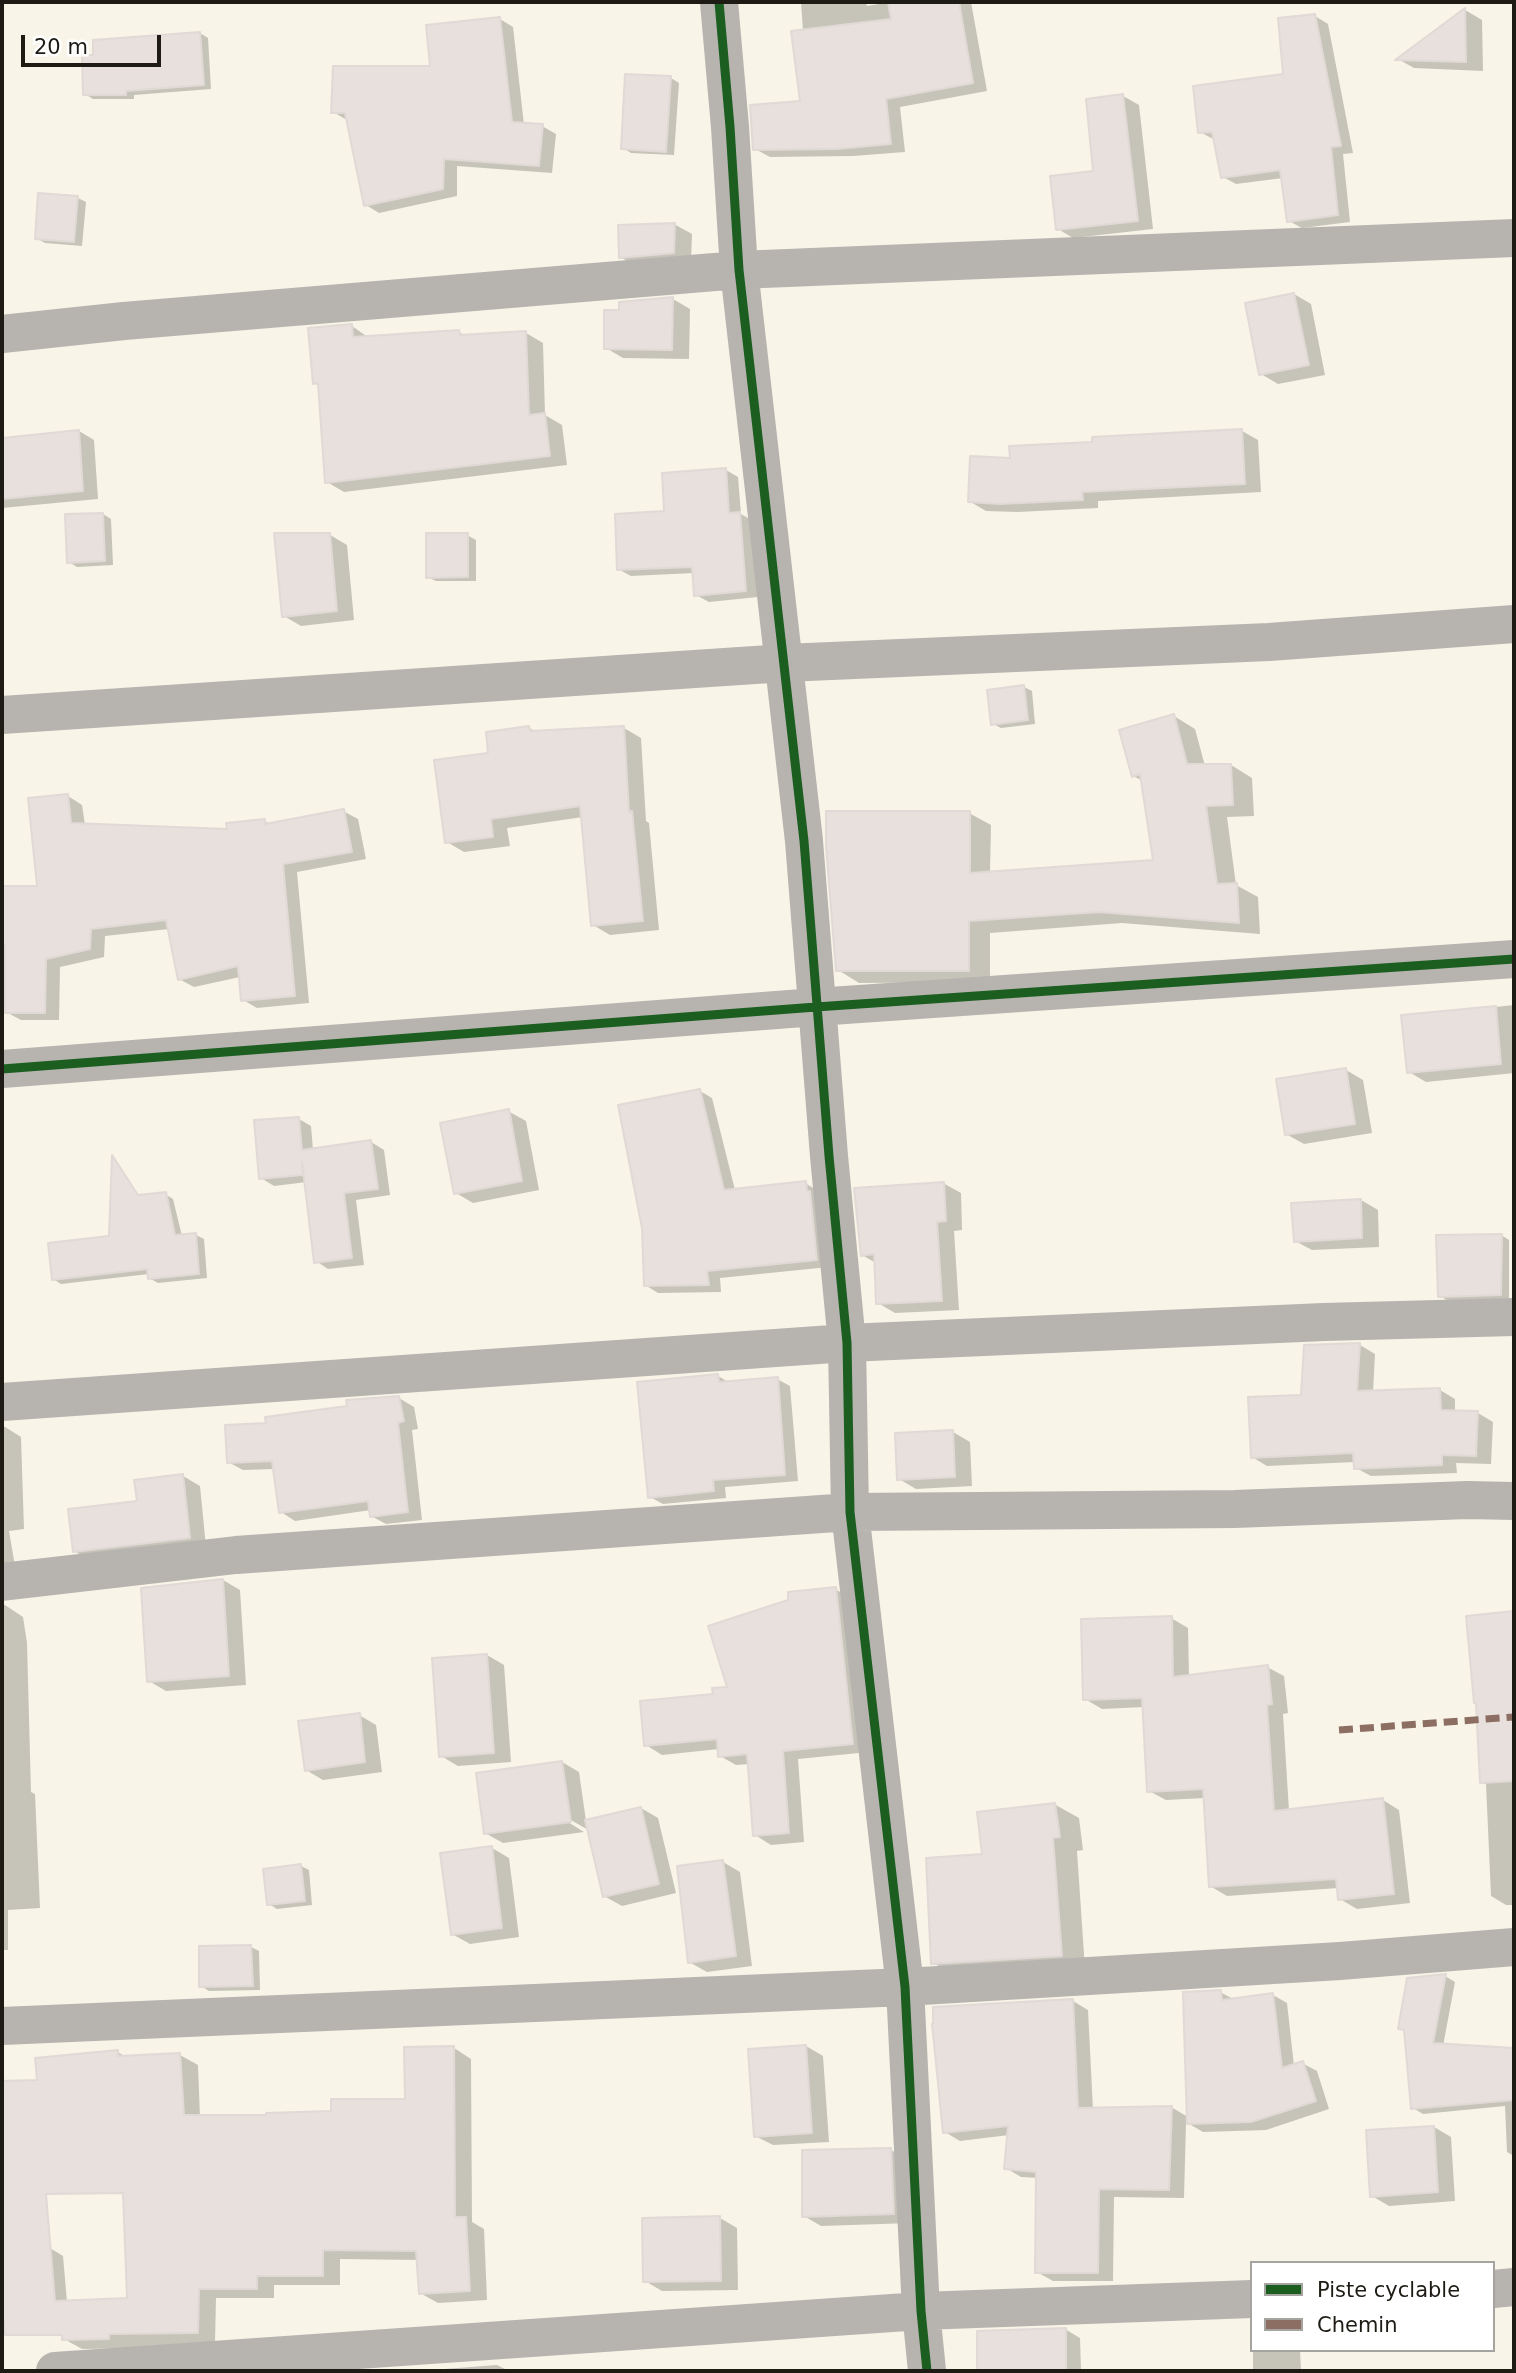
<!DOCTYPE html>
<style>
body{margin:0}
#map{position:relative;width:1516px;height:2373px;overflow:hidden;background:#f8f4e7;font-family:"DejaVu Sans",sans-serif}
canvas{display:block}
.frame{position:absolute;inset:0;border:4px solid #1e1b14;pointer-events:none}
.legend{position:absolute;left:1250px;top:2261px;width:245px;height:91px;box-sizing:border-box;background:#fff;border:2px solid #a5a4a1;margin:0;padding:9px 12px;list-style:none;font-size:21px;color:#1e1b14}
.legend li{display:flex;align-items:center;gap:14px;height:35px}
.legend b{width:35px;border:2px solid #a5a4a1}
.scale{position:absolute;left:21px;top:35px;width:140px;height:32px;box-sizing:border-box;border:4px solid #1e1b14;border-top:0;padding-left:9px;font-size:21px;line-height:24px;white-space:nowrap;color:#1e1b14;-webkit-text-stroke:5px #fff;paint-order:stroke}
</style>
<div id="map">
<canvas width="1516" height="2373"></canvas>
<div class="frame"></div>
<ul class="legend">
<li><b style="height:9px;background:#1b5e20"></b>Piste cyclable</li>
<li><b style="height:9px;background:#8d6e63"></b>Chemin</li>
</ul>
<div class="scale">20 m</div>
</div>
<script>
const ctx = document.querySelector('canvas').getContext('2d');
ctx.lineJoin = 'round';
function fillPath(path, color) { ctx.fillStyle = color; ctx.fill(path, 'evenodd'); }
function trace(path, color, width, dash) { ctx.strokeStyle = color; ctx.lineWidth = width; ctx.lineCap = dash ? 'butt' : 'round'; ctx.setLineDash(dash || []); ctx.stroke(path); }
const shadow = new Path2D(`
 M801 2H866L867 6 891 2H971L987 91 900 107 905 152 853 156 770 157 755 149 802 102 803 31Z
 M1465 10 1482 20 1483 71 1414 68 1398 59Z
 M1315 16 1328 24 1353 153 1343 154 1350 222 1302 228 1289 221 1283 178 1236 184 1223 177 1215 140 1200 132 1285 75Z
 M500 19 513 27 524 125 542 126 556 134 552 173 457 166V196L379 213 366 205 347 120 333 112 432 68Z
 M200 33 208 38 211 89 134 95V99H93L85 94Z
 M671 78 679 83 674 155 631 153 623 148Z
 M1123 96 1139 105 1153 229 1073 238 1058 229 1095 173Z
 M40 195 78 198 86 202 82 246 45 243 36 238Z
 M674 224 692 234 691 262 638 267 620 257Z
 M1294 294 1311 304 1325 375 1278 384 1261 374Z
 M673 299 690 309 689 359 623 358 606 348 621 312Z
 M352 326 369 338 459 332 466 336 526 333 543 343 545 415 562 425 567 465 344 492 327 482 320 386 314 383Z
 M79 431 94 440 98 499 2 508V439Z
 M1242 431 1258 440 1261 492 1098 501V508L1018 512 986 511 969 501 1012 460 1094 444Z
 M726 470 738 477 741 514 753 521 758 597 709 602 696 595 694 573 631 576 618 569 665 513Z
 M103 514 111 519 113 565 77 567 69 562Z
 M330 535 347 545 354 620 301 626 284 616Z
 M467 535 476 540V581H436L427 577Z
 M1024 687 1032 691 1035 724 1001 728 993 724Z
 M1174 716 1195 729 1205 766 1231 765 1252 778 1254 816 1227 817 1236 885 1258 897 1260 934 1122 923 990 933V982L859 983 838 970 969 813 991 825 990 874 1155 862 1143 781 1133 776Z
 M529 728 537 732 624 728 641 738 646 821 649 823 659 930 610 935 593 925 583 817 507 828 510 846 464 852 447 842Z
 M68 796 82 805 85 825 229 831 265 821 271 825 343 811 358 819 366 859 297 872 309 1003 257 1008 243 1000 240 977 194 987 179 979 169 929 105 936 104 957 60 967 59 1020H21L6 1012 7 954H2V888L39 887Z
 M1514 1005V1073L1426 1082 1409 1072 1403 1017Z
 M1346 1070 1363 1080 1372 1133 1304 1144 1286 1134Z
 M700 1091 712 1098 735 1190 805 1183 818 1191 829 1267 720 1278 721 1292 658 1293 645 1285Z
 M508 1111 526 1121 539 1190 473 1203 456 1193Z
 M299 1119 311 1126 313 1150 371 1142 384 1150 390 1195 356 1200 364 1265 328 1269 316 1261 307 1182 274 1186 261 1178Z
 M943 1183 961 1193 962 1230 954 1231 959 1310 895 1313 878 1303 876 1263 862 1255Z
 M165 1194 173 1199 182 1236 196 1235 204 1239 207 1278 158 1283 149 1278V1274L61 1284 53 1279 111 1238 140 1197Z
 M1361 1200 1378 1210 1379 1247 1312 1250 1295 1241Z
 M1501 1235 1509 1240V1299L1448 1301 1440 1296Z
 M1360 1345 1375 1354 1373 1392 1440 1390 1455 1399V1412L1478 1413 1493 1422 1491 1464 1456 1463 1457 1473 1371 1476 1356 1468 1355 1462 1267 1466 1252 1457 1302 1396Z
 M718 1376 730 1383 777 1379 790 1386 798 1481 725 1487 726 1498 663 1504 650 1497Z
 M399 1398 414 1407 418 1429 412 1430 422 1520 386 1524 371 1516V1510L295 1521 281 1512 274 1469 243 1470 228 1462Z
 M2 1425 21 1437 24 1529 9 1531 16 1572 2 1583Z
 M953 1432 970 1442 972 1486 916 1489 899 1479Z
 M183 1476 200 1486 206 1547 91 1561 74 1551 138 1502Z
 M223 1580 240 1590 246 1685 166 1691 149 1681Z
 M835 1589 852 1599 869 1752 798 1759 804 1842 771 1845 755 1835 750 1764 736 1765 720 1756 719 1749 662 1755 646 1745 715 1696 730 1689Z
 M2 1603 23 1617 27 1643 31 1792 35 1794 40 1908 8 1910V1950H2Z
 M1514 1613V1905H1506L1491 1896 1486 1784 1482 1782 1478 1704 1468 1617Z
 M1171 1618 1188 1628 1189 1677 1267 1667 1284 1676 1288 1713 1283 1714 1289 1811 1383 1800 1399 1810 1410 1903 1357 1909 1340 1899 1338 1888 1227 1896 1210 1886 1205 1798 1166 1800 1149 1791 1144 1707 1102 1709 1085 1699Z
 M487 1655 504 1665 511 1762 458 1766 441 1756Z
 M359 1715 376 1725 382 1772 323 1780 306 1770Z
 M562 1762 579 1772 586 1821 641 1808 658 1818 676 1893 622 1906 604 1896 590 1831 564 1816 563 1819 584 1832 503 1843 485 1833Z
 M1054 1804 1079 1818 1083 1850 1077 1851 1085 1969 957 1976 933 1963 984 1856Z
 M492 1848 509 1858 519 1937 470 1944 452 1934Z
 M723 1862 740 1872 752 1966 707 1972 689 1962Z
 M301 1866 309 1870 312 1905 277 1909 269 1904Z
 M251 1947 259 1951 260 1990 209 1991 201 1986Z
 M1445 1976 1455 1982 1443 2046 1514 2050V2156L1507 2152 1505 2106 1423 2114 1413 2108 1406 2031 1400 2028Z
 M1220 1992 1235 2000 1273 1995 1287 2003 1294 2066 1302 2063 1317 2071 1329 2109 1266 2130 1203 2132 1186 2122 1184 2198 1114 2197 1113 2281H1053L1037 2272 1038 2178 1021 2177 1006 2168 1009 2135 960 2141 945 2132 1073 2001 1088 2010 1093 2110 1171 2107 1188 2117Z
 M806 2046 823 2056 829 2142 773 2145 755 2136Z
 M454 2048 471 2059 472 2222 484 2229 487 2300 438 2303 420 2293 419 2260 340 2259V2285H274V2298H216L215 2343 192 2347 82 2349 64 2339V2324L11 2329 2 2323V2252L50 2248 63 2256 67 2302 129 2300 206 2187 2 2192V2083L39 2082 117 2052 127 2057 180 2055 198 2065 200 2117H268L333 2113 407 2101Z
 M1434 2127 1451 2137 1455 2201 1389 2206 1372 2196Z
 M891 2150 908 2160 911 2223 821 2226 804 2216Z
 M720 2218 737 2228 738 2290 662 2291 645 2281Z
 M1065 2329 1080 2338 1081 2371H979V2333Z
 M1253 2350H1300L1301 2371H1253Z
 M497 2365 509 2371H431V2370Z`);
const building = new Path2D(`
 M888 2H959L973 83 886 99 891 144 837 149 753 150 750 105 800 101 791 31 891 19Z
 M1465 8 1466 62 1395 60Z
 M1315 14 1341 146 1331 147 1338 215 1287 222 1280 170 1221 178 1212 132 1198 133 1193 86 1283 74 1278 18Z
 M500 17 512 122 543 124 539 166 444 159 443 189 364 206 345 113H331L333 66H430L426 25Z
 M200 32 204 85 126 91V95H83L82 55H93V40Z
 M625 74 671 76 666 152 621 149Z
 M1123 94 1138 221 1056 230 1050 176 1093 171 1086 99Z
 M38 193 78 196 74 242 35 239Z
 M675 223 674 253 619 258 618 225Z
 M1294 293 1309 365 1259 375 1245 303Z
 M673 297 672 350 604 349V310H619V302Z
 M352 324 353 337 459 330 460 335 526 331 529 415 545 413 550 456 325 483 318 383 313 384 308 328Z
 M1242 429 1245 484 1082 492 1083 500 1000 504 968 502 970 456 1010 458 1009 446 1092 442V437Z
 M79 430 83 491 2 499V438Z
 M726 468 729 513 740 512 746 591 694 596 692 567 617 570 615 514 664 511 662 473Z
 M103 513 105 561 67 563 65 514Z
 M274 533H330L337 611 282 617Z
 M426 533H468V577L426 578Z
 M1024 685 1028 720 991 725 987 690Z
 M1174 714 1187 764H1231L1233 805 1206 806 1217 884 1237 883 1239 923 1099 912 969 921V971H836L826 845V811H970V873L1153 860 1140 774 1132 777 1119 730Z
 M529 726 530 731 624 726 629 812 632 811 643 921 591 926 580 806 491 819 493 837 445 843 434 760 488 753 486 732Z
 M68 794 71 823 227 829 226 823 265 819V824L344 809 352 852 283 864 295 996 241 1001 238 966 178 980 166 920 91 929 90 949 46 959 45 1013H5V945H2V886H37L28 798Z
 M1496 1006 1501 1064 1407 1073 1401 1015Z
 M1346 1068 1355 1124 1285 1135 1276 1079Z
 M700 1089 724 1190 806 1181 807 1191H810L817 1260 707 1271 709 1285 644 1286 642 1228 618 1105Z
 M509 1109 522 1181 454 1194 440 1123Z
 M299 1117 302 1150 371 1140 378 1189 344 1193 352 1258 314 1263 302 1162 303 1175 259 1179 254 1120Z
 M112 1155 138 1195 166 1192 175 1235 196 1233 199 1274 148 1279 147 1269 52 1280 48 1243 109 1236Z
 M944 1182 946 1221 937 1222 942 1301 876 1304 874 1254 861 1256 854 1188Z
 M1361 1199 1362 1238 1294 1242 1291 1203Z
 M1502 1234 1501 1295 1438 1297 1436 1235Z
 M1360 1343 1357 1391 1440 1388 1441 1410 1478 1411 1476 1456 1442 1455V1465L1354 1469 1353 1453 1251 1458 1248 1397 1301 1395 1304 1345Z
 M718 1374 719 1382 778 1377 785 1475 713 1480 714 1491 648 1498 637 1382Z
 M399 1396 404 1421 398 1423 408 1512 370 1517 368 1501 279 1513 272 1461 227 1463 225 1425 266 1423 265 1417 347 1406 346 1400Z
 M953 1430 955 1477 897 1480 895 1433Z
 M183 1474 190 1538 73 1552 68 1509 137 1501 134 1480Z
 M223 1579 229 1676 147 1682 141 1588Z
 M836 1587 853 1744 783 1751 789 1833 753 1836 747 1754 718 1757 717 1739 644 1746 640 1701 713 1694 712 1688 727 1687 708 1626 788 1600V1592Z
 M1514 1611V1781L1480 1783 1476 1703H1474L1466 1616Z
 M1172 1616 1173 1677 1268 1665 1272 1704 1267 1705 1274 1811 1383 1798 1394 1894 1338 1900 1336 1879 1209 1887 1203 1789 1147 1792 1142 1698 1083 1700 1081 1619Z
 M487 1654 494 1753 439 1757 432 1658Z
 M360 1713 365 1762 305 1771 298 1721Z
 M562 1761 571 1822 484 1834 476 1773Z
 M1055 1803 1060 1837 1053 1838 1062 1956 931 1964 926 1858 982 1854 977 1812Z
 M641 1807 659 1884 603 1897 585 1820Z
 M492 1846 502 1928 451 1935 440 1853Z
 M723 1860 736 1956 688 1963 677 1866Z
 M301 1864 305 1901 267 1905 263 1869Z
 M251 1945 253 1986 199 1987V1946Z
 M1446 1974 1433 2043 1514 2048V2100L1411 2109 1404 2030 1398 2029 1407 1978Z
 M1221 1990 1222 2000 1273 1993 1282 2068 1303 2061 1316 2101 1251 2122 1187 2124 1183 1992Z
 M1073 1999 1078 2108 1172 2106 1169 2190 1099 2189 1098 2273H1035L1036 2172 1004 2169 1008 2126 943 2133 932 2024 933 2023V2007Z
 M806 2045 812 2133 754 2137 748 2049Z
 M454 2046 455 2217H466L470 2291 419 2294 416 2251 323 2250V2276H257V2289H199L198 2333 109 2334V2339L62 2340V2335H5L4 2321H2V2081L37 2080 35 2058 118 2050V2056L180 2053 184 2115H266V2113L331 2111V2099H405L404 2047ZM123 2193 127 2298 55 2301 46 2194Z
 M1434 2126 1438 2192 1370 2197 1366 2130Z
 M891 2148 894 2214 802 2217V2150Z
 M720 2216 721 2281 643 2282 642 2218Z
 M1066 2328V2371H977V2331Z`);
const street = new Path2D(`
 M719 2 730 127 739 270 804 841 829 1156 847 1343 850 1512 905 1987 921 2311 927 2371
 M2 334 124 321 739 270 1514 238
 M2 715 785 663 1269 642 1514 624
 M2 1069 816 1007 1514 959
 M2 1402 847 1343 1324 1322 1514 1317
 M2 1582 236 1555 850 1512 1235 1509 1467 1500 1514 1501
 M2 2026 905 1987 1340 1961 1514 1947
 M1493 2289 1514 2287
 M55 2371 921 2311 1252 2299`);
const quiet = new Path2D(`
 M1339 1730 1514 1717`);
const cycleway = new Path2D(`
 M719 2 730 127 739 270 804 841 829 1156 847 1343 850 1512 905 1987 921 2311 927 2371
 M2 1069 816 1007 1514 959`);
fillPath(shadow, '#0003');
fillPath(building, '#e7e0dd');
trace(building, '#e0d9d5', 2);
trace(street, '#b7b3af', 38);
trace(quiet, '#8d6e63', 7, [14, 7]);
trace(cycleway, '#1b5e20', 9);
</script>
